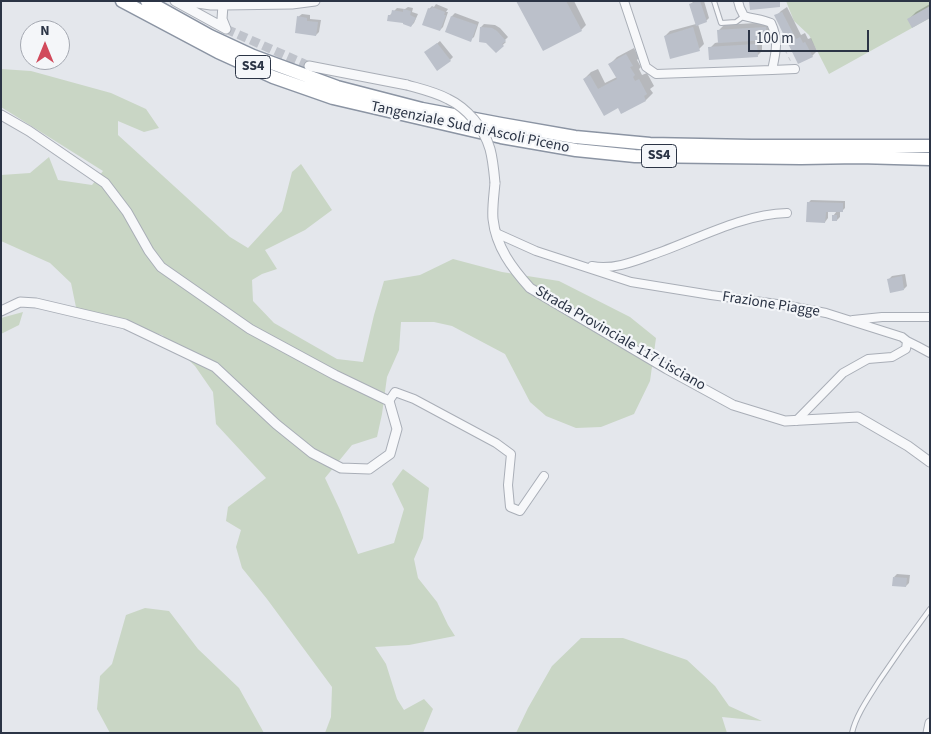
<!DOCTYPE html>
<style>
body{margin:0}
#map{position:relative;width:931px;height:734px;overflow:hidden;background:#e4e7ec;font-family:"Source Sans 3",sans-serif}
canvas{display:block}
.frame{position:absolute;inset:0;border:2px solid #2b3445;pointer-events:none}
.north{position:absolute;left:20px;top:20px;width:50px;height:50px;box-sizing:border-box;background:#f4f6f9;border:1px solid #a4a8b1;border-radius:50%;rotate:0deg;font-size:14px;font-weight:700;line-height:20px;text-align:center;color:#2b3445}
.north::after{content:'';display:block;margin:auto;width:18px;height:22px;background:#d1495b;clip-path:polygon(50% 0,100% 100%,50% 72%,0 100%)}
.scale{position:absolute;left:748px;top:30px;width:121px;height:22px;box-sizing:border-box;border:2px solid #2b3445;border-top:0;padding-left:6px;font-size:15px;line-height:18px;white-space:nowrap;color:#2b3445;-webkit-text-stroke:4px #f4f6f9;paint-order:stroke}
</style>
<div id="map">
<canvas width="931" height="734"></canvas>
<div class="frame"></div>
<div class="north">N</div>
<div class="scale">100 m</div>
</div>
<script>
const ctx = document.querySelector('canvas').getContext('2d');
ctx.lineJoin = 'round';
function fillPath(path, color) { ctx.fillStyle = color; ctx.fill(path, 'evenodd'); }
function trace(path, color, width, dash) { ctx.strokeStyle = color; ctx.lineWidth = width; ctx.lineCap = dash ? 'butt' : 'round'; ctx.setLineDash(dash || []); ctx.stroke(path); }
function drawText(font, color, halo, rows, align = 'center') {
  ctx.font = font + ' "Source Sans 3",sans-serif'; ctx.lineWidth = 4.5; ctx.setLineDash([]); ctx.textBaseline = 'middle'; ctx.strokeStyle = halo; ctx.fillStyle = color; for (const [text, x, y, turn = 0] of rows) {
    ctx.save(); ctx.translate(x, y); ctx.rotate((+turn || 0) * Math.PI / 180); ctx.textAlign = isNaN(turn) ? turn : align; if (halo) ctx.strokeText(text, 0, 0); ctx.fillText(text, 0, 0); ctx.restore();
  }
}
const green = new Path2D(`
 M786 1H930V18L829 74 809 35 794 21Z
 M1 69 31 71 111 93 146 109 159 128 144 132 118 121V135L230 237 248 248 282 211 292 172 301 164 332 210 305 230 265 250 277 269 262 274 252 280 253 301 274 323 337 359 363 362 374 315 384 281 420 275 453 259 502 272 559 281 630 317 656 338 650 381 634 414 601 427 576 428 546 416 530 402 505 354 452 326 434 322H401L399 350 387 377 382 414 377 437 352 445 325 478 340 510 358 554 394 543 404 509 392 484 403 469 429 488 423 538 414 559 418 578 437 602 448 625 455 636 409 645 375 647 386 664 397 699 404 710 424 699 433 709 423 733H325L331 717 332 687 267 599 242 568 236 547 241 530 226 521 228 507 266 478 216 424 213 392 195 366 162 335 96 320 78 317 71 283 50 263 1 241V175L30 173 49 157 58 180 92 185 103 171 1 107Z
 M23 312 19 325 1 334V318Z
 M145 608 169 611 198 649 239 688 264 733H110L97 709 100 676 112 664 126 615Z
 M581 638H623L687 660 715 686 729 706 762 721 722 717 727 733H516L528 708 552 666Z`);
const shadow = new Path2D(`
 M518 1H574L586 25 581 30Z
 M694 1H704L709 18 706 21 698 24 704 44 699 49 665 36 670 31 696 24 690 5Z
 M436 4 448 9 446 12H448L443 27 440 30 429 9 432 6 434 7Z
 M930 4V17L909 19 916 12Z
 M408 7 413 8 412 12 418 14 414 23 411 26 390 15 397 8 405 9Z
 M787 7 801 35 805 33 808 39 811 38 817 51 812 56 799 63 776 16 781 11Z
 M455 13 479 22 474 37 470 40 447 32 452 16Z
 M302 14 310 15V19L321 20 319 32 316 35 298 17Z
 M771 22V34L766 39H762V51L757 56 710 48 715 43 720 42 719 30 724 25Z
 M484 24 495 25 500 28 508 37 504 41 506 42 496 51 487 41 481 27Z
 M440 41 453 57 450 60 429 50Z
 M634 48 639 58 637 60 641 67 639 69 642 75 647 73 654 86 650 89 653 93 646 100 622 113 619 107 584 79 591 72 598 69 605 83 617 77 610 64 617 57Z
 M811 200 845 201V208L842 211H840V217L837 220 833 216 837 211H828V218L825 222 808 203Z
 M905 274 907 286 904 289 889 279 892 276Z
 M897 574 910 575 909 583 906 586 894 577Z`);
const building = new Path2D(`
 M516 1H566L582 31 543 51Z
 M698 1H700L707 22 696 26 689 4Z
 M749 1H780V7L750 10Z
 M930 6V18L912 28 907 19Z
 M432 7 445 12 444 15H446L440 31 422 25 428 8 431 9Z
 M403 9 411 11 410 15 416 18 411 27 403 24V23L387 21 388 15H391L392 10 403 12Z
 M782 12 796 39 800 37 803 43 805 42 813 57 798 64 774 15Z
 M297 16 307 18V21L318 22 316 36 295 33Z
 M451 16 477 25 471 42 445 32Z
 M480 27 492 28 497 31 506 41 502 44 504 46 496 53 486 43 479 42Z
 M693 27 700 51 670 59 664 36Z
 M766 27 767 40 718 43 717 30Z
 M437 43 451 61 437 71 424 52Z
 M757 44 758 57 709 60 708 47Z
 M626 54 633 66 630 67 635 75 633 77 635 81 639 79 647 94 644 96 646 101 621 114 618 108 604 116 583 79 590 75 598 89 617 79 608 64Z
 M807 202 843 203V212H826L825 223 806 222Z
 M832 215H837V221H832Z
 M902 276 904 290 890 293 887 279Z
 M893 577 907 578 906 587 892 586Z`);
const tertiaryTunnel = new Path2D(`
 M226 29 309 66`);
const path = new Path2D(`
 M785 50 791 62`);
const service = new Path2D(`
 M714 1 721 23 736 22 744 16
 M852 733C856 715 869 697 879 681 895 657 912 633 930 609`);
const minor = new Path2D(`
 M624 1 646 67 656 74 772 70C776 52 779 40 771 23 762 19 754 19 744 16L740 8 738 1
 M772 70 795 69
 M496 233 536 251 631 282 711 295 784 305 826 313 902 337 907 341 906 349 892 357 868 359 843 373 796 421
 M592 266C612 270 633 262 652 255 694 241 741 214 787 213
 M853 320 882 317H930
 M907 341 917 346 930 353
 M389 401 395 392 414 399 496 443 511 454 508 485 510 507 520 511 544 476`);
const tertiary = new Path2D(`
 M175 1 226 29
 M183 1 211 5H223L292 4 315 1
 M223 5 222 19 226 29
 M309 66 407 85
 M1 115 29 131 105 183 127 212 149 251 161 267 250 329 335 375 389 401 397 429 390 454 369 469 341 468 312 453 276 424 215 367 125 324 36 303 20 302 1 311
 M495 183C494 195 492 208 493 219 496 247 512 268 530 288L667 369 733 405 785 421 858 417 908 446 930 462
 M928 733 930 723`);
const trunk = new Path2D(`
 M122 1 218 52 273 77 333 98 501 137 576 150 635 156 801 158 859 157 930 159
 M147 1 210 36 253 56 337 87 422 109 501 124 575 137 650 144 751 146H930`);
const tertiaryBridge = new Path2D(`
 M407 85C421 89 435 92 448 99 467 108 484 128 490 149 493 160 494 172 495 183`);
const shields = [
 [253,67,35],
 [659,156,35]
];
const shieldNames = [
 ["SS4",253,67],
 ["SS4",659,156]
];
const streetNames = [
 ["Tangenziale Sud di Ascoli Piceno",470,128,12],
 ["Frazione Piagge",771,305,9],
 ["Strada Provinciale 117 Lisciano",620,339,30]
];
fillPath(green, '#c9d6c5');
fillPath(shadow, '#0003');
fillPath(building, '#bbc0ca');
trace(tertiaryTunnel, '#bfc3cb', 9, [9, 4.5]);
trace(service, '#a9aeb7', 6);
trace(minor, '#a9aeb7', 10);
trace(tertiary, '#a9aeb7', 11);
trace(trunk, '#8b94a3', 15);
trace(path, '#c2c5cb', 1, [4, 4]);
trace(service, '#f7f8fa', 4);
trace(minor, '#f7f8fa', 8);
trace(tertiary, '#f7f8fa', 9);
trace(trunk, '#fff', 12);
trace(tertiaryBridge, '#a9aeb7', 11, []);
trace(tertiaryBridge, '#f7f8fa', 9);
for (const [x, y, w] of shields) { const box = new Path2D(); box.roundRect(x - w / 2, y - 11.5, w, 23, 4); ctx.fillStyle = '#f4f6f9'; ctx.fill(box); trace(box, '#2b3445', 1); }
drawText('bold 14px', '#2b3445', null, shieldNames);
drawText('15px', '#2b3445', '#f4f6f9', streetNames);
</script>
